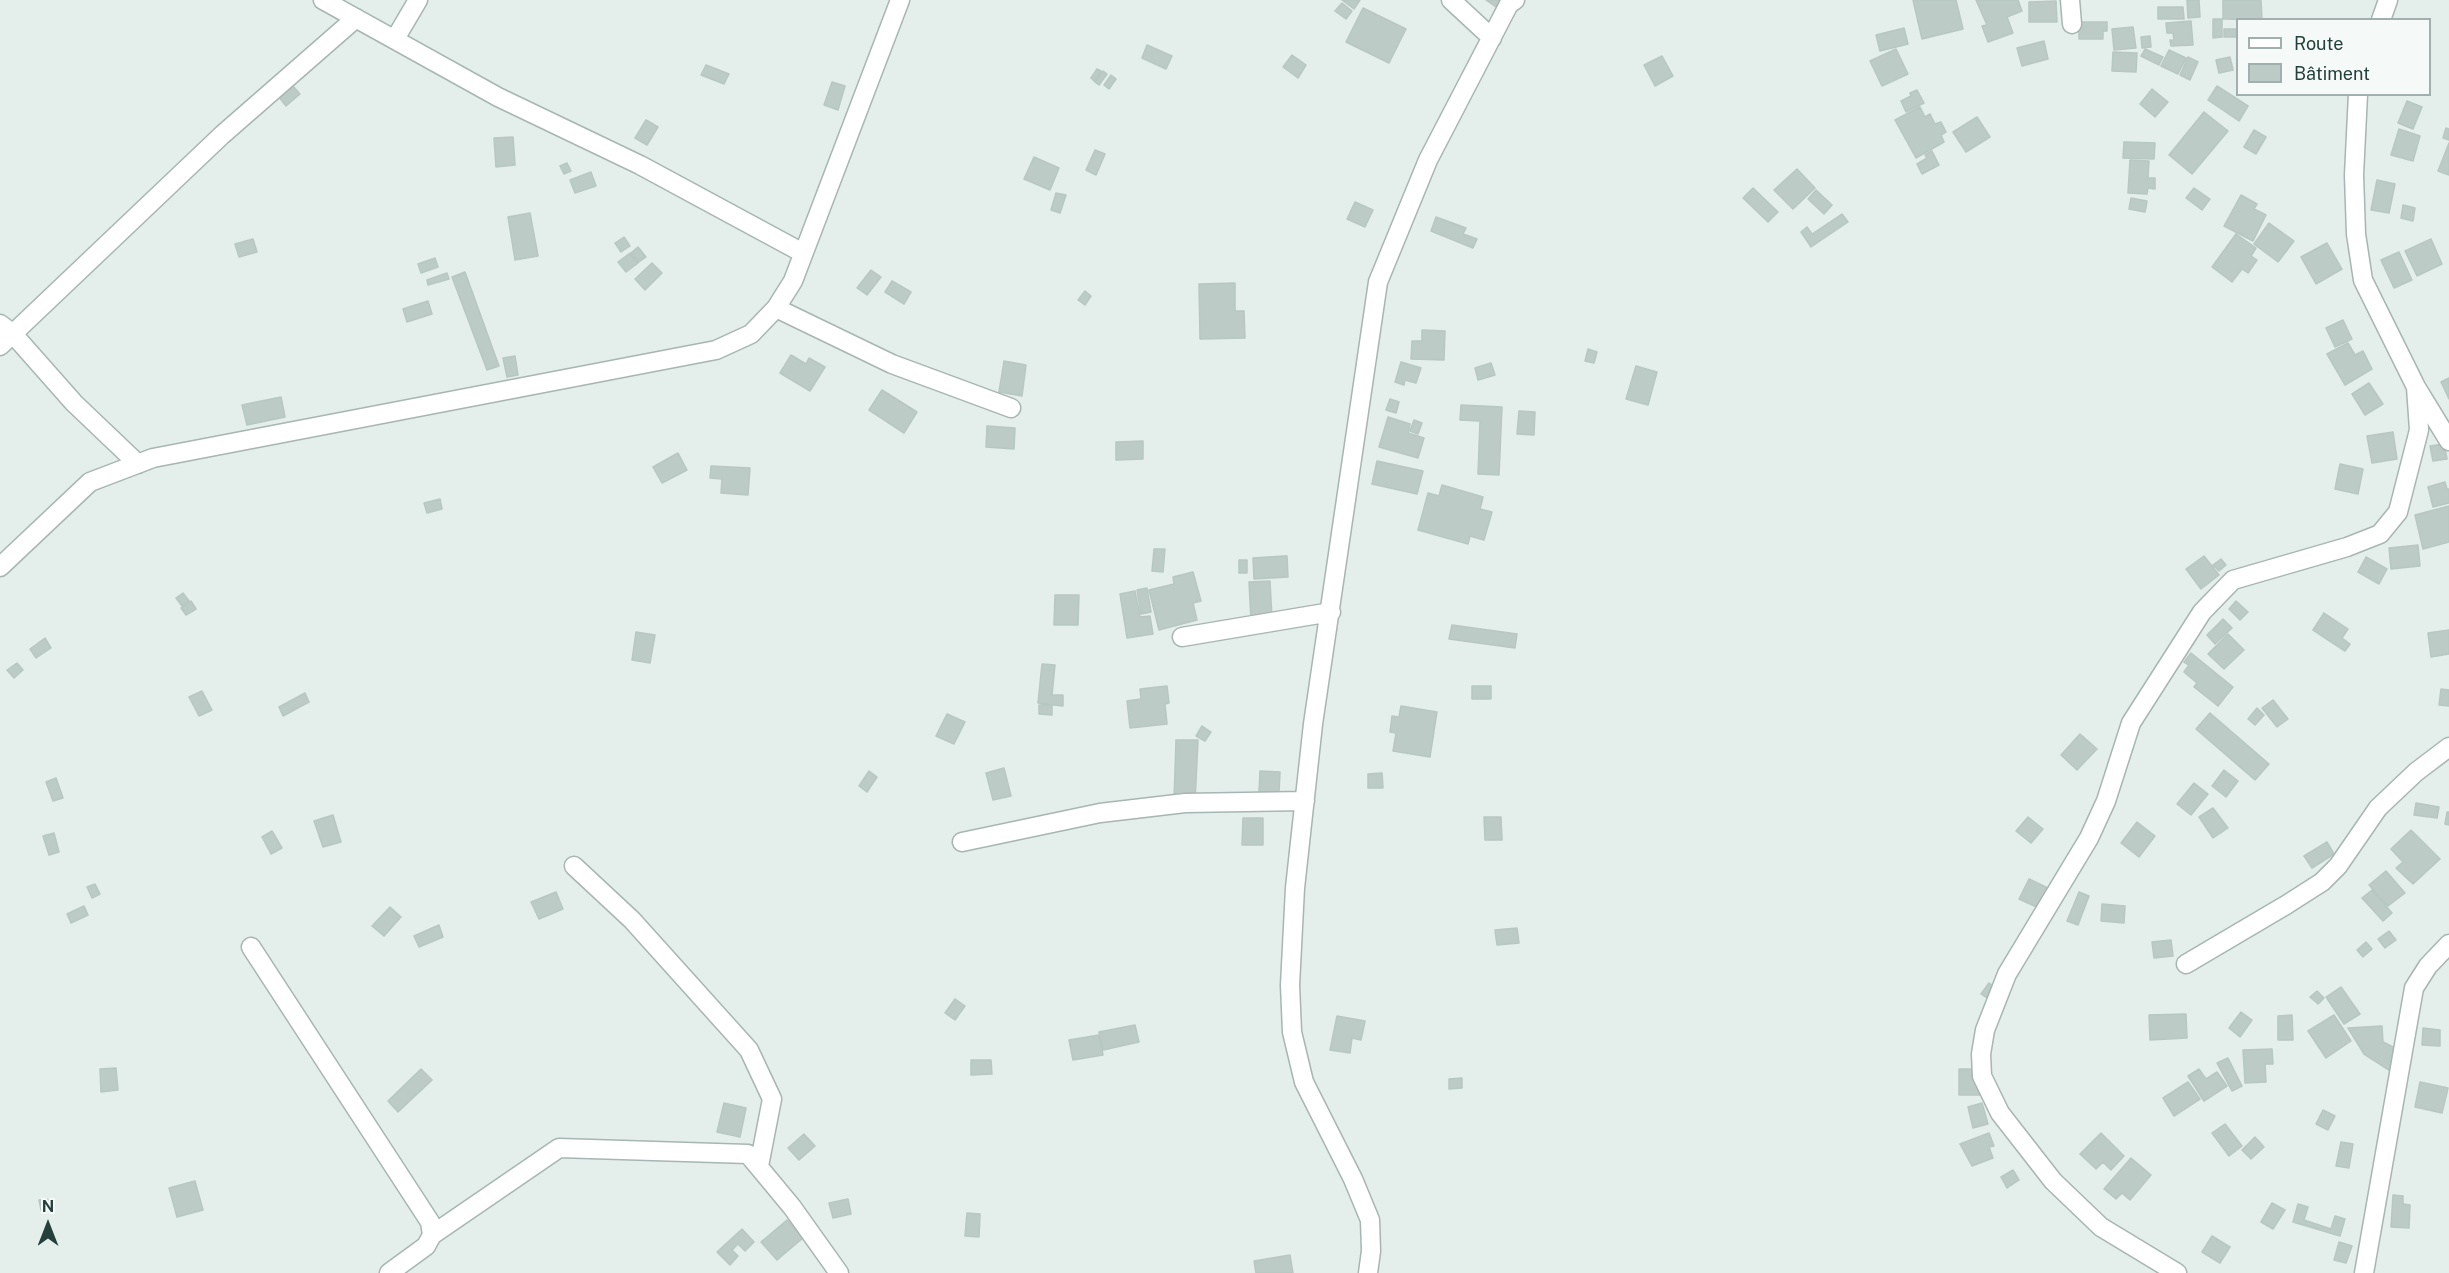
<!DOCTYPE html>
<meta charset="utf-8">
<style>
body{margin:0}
#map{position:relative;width:2449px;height:1273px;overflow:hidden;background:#e4eeea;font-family:"Public Sans",sans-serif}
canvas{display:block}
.legend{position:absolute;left:2236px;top:18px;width:195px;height:78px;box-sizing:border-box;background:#f5faf8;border:2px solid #a1b0ac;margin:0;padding:8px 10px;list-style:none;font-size:18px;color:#24403a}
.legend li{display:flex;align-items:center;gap:12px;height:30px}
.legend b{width:30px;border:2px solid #a1b0ac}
.north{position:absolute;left:18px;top:1195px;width:60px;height:60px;-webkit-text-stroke:4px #f5faf8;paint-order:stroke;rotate:0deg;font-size:16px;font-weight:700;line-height:24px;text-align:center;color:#24403a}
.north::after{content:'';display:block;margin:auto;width:21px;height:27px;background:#24403a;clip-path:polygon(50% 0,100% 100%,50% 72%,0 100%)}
</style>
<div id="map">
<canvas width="2449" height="1273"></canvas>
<ul class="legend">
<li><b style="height:8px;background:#fff"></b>Route</li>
<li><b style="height:16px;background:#bdcbc6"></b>Bâtiment</li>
</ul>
<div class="north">N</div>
</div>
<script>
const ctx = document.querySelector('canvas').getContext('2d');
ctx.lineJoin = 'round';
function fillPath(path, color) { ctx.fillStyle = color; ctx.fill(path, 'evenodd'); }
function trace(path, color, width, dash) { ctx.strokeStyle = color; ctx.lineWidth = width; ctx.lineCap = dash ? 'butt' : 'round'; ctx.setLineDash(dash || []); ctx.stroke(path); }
const building = new Path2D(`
 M1342 0H1360L1354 9Z
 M1486 0H1502L1496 7Z
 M1913 0H1956L1963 29 1922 39Z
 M1976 0H2018L2022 11 2007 17 2013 33 1988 42 1982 26 1987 25Z
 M2187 0H2199L2200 17 2188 18Z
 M2223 0H2261L2262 20 2223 19Z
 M2056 1 2057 22H2029V2Z
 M1342 3 1352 11 1346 19 1335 11Z
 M2158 7H2183L2184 19H2158Z
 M1363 8 1406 29 1389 63 1346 42Z
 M2213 19H2222V37L2213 38Z
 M2191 21 2193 45 2171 46 2170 40H2174L2173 33H2167L2166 23Z
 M2079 22H2107V31H2103V39H2079Z
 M2133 27 2136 48 2114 50 2112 29Z
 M1904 28 1908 44 1880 51 1876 35Z
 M2224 29H2238V37H2224Z
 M2150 36 2151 47 2142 48 2141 37Z
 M2044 41 2048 59 2022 66 2017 48Z
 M1147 45 1172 56 1166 69 1142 58Z
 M1896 49 1908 74 1882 86 1870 61Z
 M2145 49 2163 57 2159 65 2141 56Z
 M2169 50 2186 58 2178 74 2161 66Z
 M2113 52 2137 53 2136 72 2112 71Z
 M1292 55 1306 65 1298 78 1283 67Z
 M1662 56 1673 76 1655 86 1644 65Z
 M2188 57 2198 62 2190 80 2180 75Z
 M2230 57 2233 70 2219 73 2216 60Z
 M706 65 729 74 724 84 701 75Z
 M1097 69 1101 71 1094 81 1091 78Z
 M1103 71 1107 74 1099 85 1095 82Z
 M1111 75 1116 79 1109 89 1104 85Z
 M832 82 845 86 838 110 824 105Z
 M292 85 300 94 286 106 278 96Z
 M2217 86 2248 106 2239 121 2208 100Z
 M2152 89 2168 102 2155 117 2140 104Z
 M1917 90 1924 103 1906 112 1901 101 1911 96 1910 93Z
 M2407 101 2422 107 2413 129 2398 123Z
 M1920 107 1925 117 1930 114 1935 124 1941 122 1946 132 1941 135 1944 142 1916 158 1895 120Z
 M2204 112 2228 131 2192 174 2169 155Z
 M1977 117 1990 137 1966 152 1953 132Z
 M646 120 658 127 647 145 635 138Z
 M2446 128 2449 129V140L2443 138Z
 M2399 129 2420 136 2413 161 2391 155Z
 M2254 130 2266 137 2256 154 2244 147Z
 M513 137 515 165 496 167 494 138Z
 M2124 142 2155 143 2154 159 2123 158Z
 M2449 143V175L2438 171Z
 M1095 150 1105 154 1096 175 1086 170Z
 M1932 151 1939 165 1922 174 1917 164 1927 158 1925 155Z
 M1034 157 1059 168 1050 190 1024 179Z
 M2130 160 2149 161 2148 178H2155V189L2148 188 2147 194 2128 193Z
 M567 163 571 171 564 174 560 166Z
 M1797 169 1815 188 1793 209 1774 190Z
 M591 172 596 186 575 193 570 180Z
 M2377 180 2395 184 2389 213 2371 210Z
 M1753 188 1778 212 1768 222 1743 198Z
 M2194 188 2210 199 2202 210 2186 198Z
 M1816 190 1832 205 1824 214 1808 199Z
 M1056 193 1066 195 1060 213 1051 210Z
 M2241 195 2257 204 2254 209 2266 215 2253 241 2224 226Z
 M2131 198 2147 201 2145 212 2129 209Z
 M1355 202 1373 210 1365 227 1347 219Z
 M2403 205 2415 208 2413 221 2401 218Z
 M530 213 538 256 515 260 508 217Z
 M1842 214 1848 222 1811 247 1801 232 1807 227 1812 234Z
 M1436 217 1466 228 1463 234 1477 239 1473 248 1431 231Z
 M2269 223 2294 241 2278 262 2254 244Z
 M2236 234 2256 248 2251 256 2257 260 2248 273 2242 269 2232 282 2212 267Z
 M624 237 630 246 621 252 615 243Z
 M253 239 257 252 239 257 235 244Z
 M2431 239 2442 264 2417 276 2405 251Z
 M2327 243 2342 269 2316 284 2301 257Z
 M638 247 646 257 639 262 631 253Z
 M2399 252 2412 280 2394 288 2381 260Z
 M630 253 638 263 626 272 618 262Z
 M435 258 438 267 421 273 418 264Z
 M652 263 662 273 645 290 635 279Z
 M871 270 881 277 867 295 857 288Z
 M465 272 499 366 487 370 452 277Z
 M447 273 449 279 428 285 427 280Z
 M892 281 911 292 904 304 885 292Z
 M1235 283V311H1244L1245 338 1200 339 1199 284Z
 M1085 291 1091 296 1085 305 1078 300Z
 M428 301 432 314 407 322 403 309Z
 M2343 320 2352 339 2335 347 2326 328Z
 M1422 330 1445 331 1444 360 1411 359 1412 341H1422Z
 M2348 343 2355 355 2363 351 2372 369 2345 385 2327 354Z
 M1588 349 1597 352 1594 363 1585 361Z
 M791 355 806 364 809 358 825 367 810 391 780 373Z
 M515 356 518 375 507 377 503 358Z
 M1004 361 1026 365 1022 396 999 392Z
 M1401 362 1421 368 1416 383 1405 380 1404 385 1395 382Z
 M1491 363 1495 375 1478 380 1475 368Z
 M1636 366 1657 372 1648 405 1626 399Z
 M2449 378V399L2441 382Z
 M2369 383 2383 404 2365 415 2352 394Z
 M882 390 917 412 904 433 869 410Z
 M281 397 285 417 247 425 242 405Z
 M1390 399 1399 402 1396 413 1386 410Z
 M1461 405 1502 407 1499 475 1478 474 1480 421 1460 420Z
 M1519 411 1535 412 1534 435 1517 434Z
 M1388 417 1410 424 1408 433 1424 438 1418 458 1379 447Z
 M1414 420 1422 423 1418 434 1410 431Z
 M987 426 1015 428 1014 449 986 447Z
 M2393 432 2397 459 2372 463 2367 436Z
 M1143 441V459L1116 460V442Z
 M2444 444 2447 459 2433 461 2430 446Z
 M678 453 687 470 662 483 653 467Z
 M1377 461 1423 471 1417 494 1372 484Z
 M2340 464 2363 469 2358 494 2335 489Z
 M711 466 750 468 748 495 721 493 722 479 710 478Z
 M2445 482 2447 489H2449V503L2433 507 2428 487Z
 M1442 485 1483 497 1480 509 1492 512 1484 540 1470 536 1468 544 1418 530 1428 493 1439 496Z
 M440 499 442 509 427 513 424 503Z
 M2449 506V542L2423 549 2415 515Z
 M2418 545 2420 566 2391 569 2389 548Z
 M1154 549H1165L1163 572 1152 571Z
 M1284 556H1287L1288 577 1254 579 1253 558Z
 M2204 556 2219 575 2201 589 2186 569Z
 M2366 557 2387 569 2379 584 2358 572Z
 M2221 559 2226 565 2219 571 2213 565Z
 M1239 560H1247V573H1239Z
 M1193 572 1201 601 1193 603 1197 620 1159 630 1149 590 1174 584 1173 577Z
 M1270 581 1272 619 1251 620 1249 582Z
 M1147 588 1151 612 1141 614 1137 590Z
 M1135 591 1140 617 1150 616 1153 634 1127 638 1120 594Z
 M183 593 189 601 182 606 176 598Z
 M1055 595H1079L1078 625H1054Z
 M191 601 196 609 186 615 181 608Z
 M2236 601 2248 612 2240 620 2229 609Z
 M2324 613 2348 629 2342 638 2350 644 2345 651 2313 630Z
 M2223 619 2232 628 2215 644 2207 635Z
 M1452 625 1517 634 1515 648 1449 639Z
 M2449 630V654L2431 657 2428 633Z
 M636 632 655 635 650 663 632 660Z
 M2228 634 2244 650 2224 669 2208 654Z
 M45 638 51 648 36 658 30 649Z
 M2191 653 2233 687 2218 706 2194 687 2197 683 2184 672 2189 665 2184 662Z
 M17 663 23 670 14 678 7 670Z
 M1042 664 1055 665 1052 695H1063V706L1038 703Z
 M1167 686 1169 703 1165 704 1167 724 1130 728 1127 701 1141 699 1140 689Z
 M1472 686H1491V699H1472Z
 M2441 689 2449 690V706L2439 705Z
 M202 691 212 710 199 716 189 697Z
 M305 693 309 702 283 716 279 707Z
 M2273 700 2288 719 2277 727 2262 708Z
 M1039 705H1052V715L1039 714Z
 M1401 706 1437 712 1430 757 1393 751 1396 733 1390 732 1392 716 1399 717Z
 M2257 708 2264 715 2255 725 2248 719Z
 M2210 713 2269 764 2255 780 2196 729Z
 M947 714 965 722 954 744 936 736Z
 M1202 726 1211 732 1205 741 1196 736Z
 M2080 734 2097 749 2077 770 2061 755Z
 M1176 740H1198L1195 802 1174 801Z
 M1004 768 1011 796 993 800 986 773Z
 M2224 770 2238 781 2226 797 2212 786Z
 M869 771 877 777 867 792 859 786Z
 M1260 771 1280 772 1279 793 1259 792Z
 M1382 773 1383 788H1368V774Z
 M56 778 63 798 53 801 46 782Z
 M2194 783 2208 794 2191 815 2177 804Z
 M2416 803 2439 807 2437 818 2414 815Z
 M2213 808 2228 828 2213 838 2199 817Z
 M2447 812H2449V825L2445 824Z
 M333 815 341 842 323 847 314 821Z
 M1484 817H1501L1502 840H1485Z
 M2028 817 2043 829 2031 843 2016 831Z
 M1243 818H1263V845H1242Z
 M2137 822 2155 836 2139 857 2121 843Z
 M2411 830 2440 859 2413 884 2396 868 2403 862 2391 849Z
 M272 831 282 848 271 854 262 837Z
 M54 833 59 852 49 855 43 836Z
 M2327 842 2334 854 2312 868 2304 856Z
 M2386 871 2405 893 2388 906 2369 885Z
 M2029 879 2050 889 2041 909 2019 899Z
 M95 884 100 894 92 898 87 887Z
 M2372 890 2392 913 2383 921 2362 898Z
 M556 892 563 909 539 919 531 902Z
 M2079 892 2089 896 2078 925 2067 921Z
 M2102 904 2125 906 2124 923 2101 921Z
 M84 906 88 915 71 923 67 914Z
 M390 907 401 917 384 936 372 926Z
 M439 925 443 937 419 947 414 936Z
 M1517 928 1519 943 1497 945 1495 930Z
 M2389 931 2396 940 2385 948 2378 939Z
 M2171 940 2173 956 2154 958 2152 942Z
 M2366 942 2372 949 2363 957 2357 950Z
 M1989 983 1998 989 1990 1000 1981 994Z
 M2341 987 2360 1014 2344 1024 2326 997Z
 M2317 991 2324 998 2318 1004 2310 997Z
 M955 999 965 1006 955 1020 945 1013Z
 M2241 1012 2252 1020 2240 1037 2229 1028Z
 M2186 1014 2187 1038 2150 1040 2149 1015Z
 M2292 1015 2293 1040H2278V1016Z
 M2334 1015 2351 1041 2326 1058 2308 1031Z
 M1337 1016 1365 1021 1361 1040 1352 1038 1350 1053 1330 1050Z
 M1135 1025 1139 1042 1103 1050 1099 1032Z
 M2382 1026 2383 1042 2397 1049 2392 1072 2364 1054 2348 1028Z
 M2423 1028 2440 1030V1046L2422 1045Z
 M1099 1035 1103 1055 1073 1060 1069 1040Z
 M2272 1049 2273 1064H2265L2266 1082 2245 1083 2243 1050Z
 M2228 1058 2242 1086 2232 1091 2217 1063Z
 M971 1060H991L992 1074 971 1075Z
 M116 1068 118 1090 101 1092 100 1069Z
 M421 1069 432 1080 398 1112 388 1101Z
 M1959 1069H1980V1095H1959Z
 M2199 1069 2206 1079 2217 1072 2227 1086 2204 1101 2188 1076Z
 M1462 1078V1088L1449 1089V1079Z
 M2188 1082 2200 1099 2174 1116 2163 1098Z
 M2420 1082 2448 1088 2442 1113 2415 1107Z
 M724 1103 746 1108 740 1137 717 1132Z
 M1982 1103 1988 1124 1973 1128 1968 1107Z
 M2323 1110 2335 1116 2328 1130 2316 1124Z
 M2225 1124 2242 1146 2229 1156 2212 1133Z
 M1989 1133 1994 1146 1989 1147 1993 1158 1972 1166 1960 1144Z
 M2101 1133 2124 1156 2111 1170 2103 1162 2096 1169 2080 1154Z
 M804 1134 815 1146 799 1160 788 1148Z
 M2255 1137 2264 1147 2251 1159 2242 1150Z
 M2341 1142 2353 1144 2349 1168 2336 1166Z
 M2131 1158 2151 1175 2130 1200 2122 1193 2116 1199 2104 1189Z
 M2013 1170 2019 1180 2007 1188 2001 1177Z
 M195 1181 203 1210 177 1217 169 1188Z
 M2393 1195 2403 1196V1204L2410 1205 2409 1228 2391 1227Z
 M49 1199 50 1208 41 1210 39 1200Z
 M848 1199 851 1214 833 1218 829 1203Z
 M2272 1203 2285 1210 2273 1229 2261 1222Z
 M2298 1204 2308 1207 2304 1220 2331 1229 2335 1216 2345 1219 2340 1236 2293 1222Z
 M967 1213 980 1214 979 1237 965 1236Z
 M787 1220 803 1238 777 1260 761 1242Z
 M742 1229 754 1242 745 1251 738 1244 732 1250 738 1256 730 1265 717 1252Z
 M2212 1236 2230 1247 2220 1263 2202 1252Z
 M2339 1242 2352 1246 2346 1263 2334 1260Z
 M1290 1255 1293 1273H1256L1254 1261Z`);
const minor = new Path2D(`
 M323 0 498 97 640 165 803 253
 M1451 0 1492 38
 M2070 0 2072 24
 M2381 20 2388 0
 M395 39 418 0
 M2358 94 2354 175 2356 234 2363 280 2416 387 2449 441
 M776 308 892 364 1011 408
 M0 324 13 334 74 403 138 464
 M0 346 222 135 356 18
 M0 567 90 482 153 458 716 350 751 334 776 308 793 281 900 0
 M1182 637 1331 612
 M962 842 1100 813 1185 803 1305 801
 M574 866 632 920 749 1050 772 1099 759 1166
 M251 947 430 1222 432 1235
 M2186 964 2286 905 2322 882 2338 866 2378 808 2416 772 2449 747
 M389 1273 426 1246 432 1235 559 1148 748 1154 792 1207 839 1273
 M1368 1273 1371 1251 1370 1220 1353 1179 1304 1082 1292 1032 1290 985 1295 888 1313 724 1378 282 1428 160 1509 4 1515 0
 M2177 1273 2101 1227 2053 1181 2000 1113 1982 1076 1981 1054 1985 1030 2007 974 2089 838 2106 801 2131 723 2202 612 2233 580 2347 547 2380 534 2398 512 2419 430 2416 387
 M2364 1273 2414 988 2428 966 2449 944`);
fillPath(building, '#bdcbc6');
trace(building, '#b7c7c2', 1.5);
trace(minor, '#a7b6b2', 21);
trace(minor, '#fff', 18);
</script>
